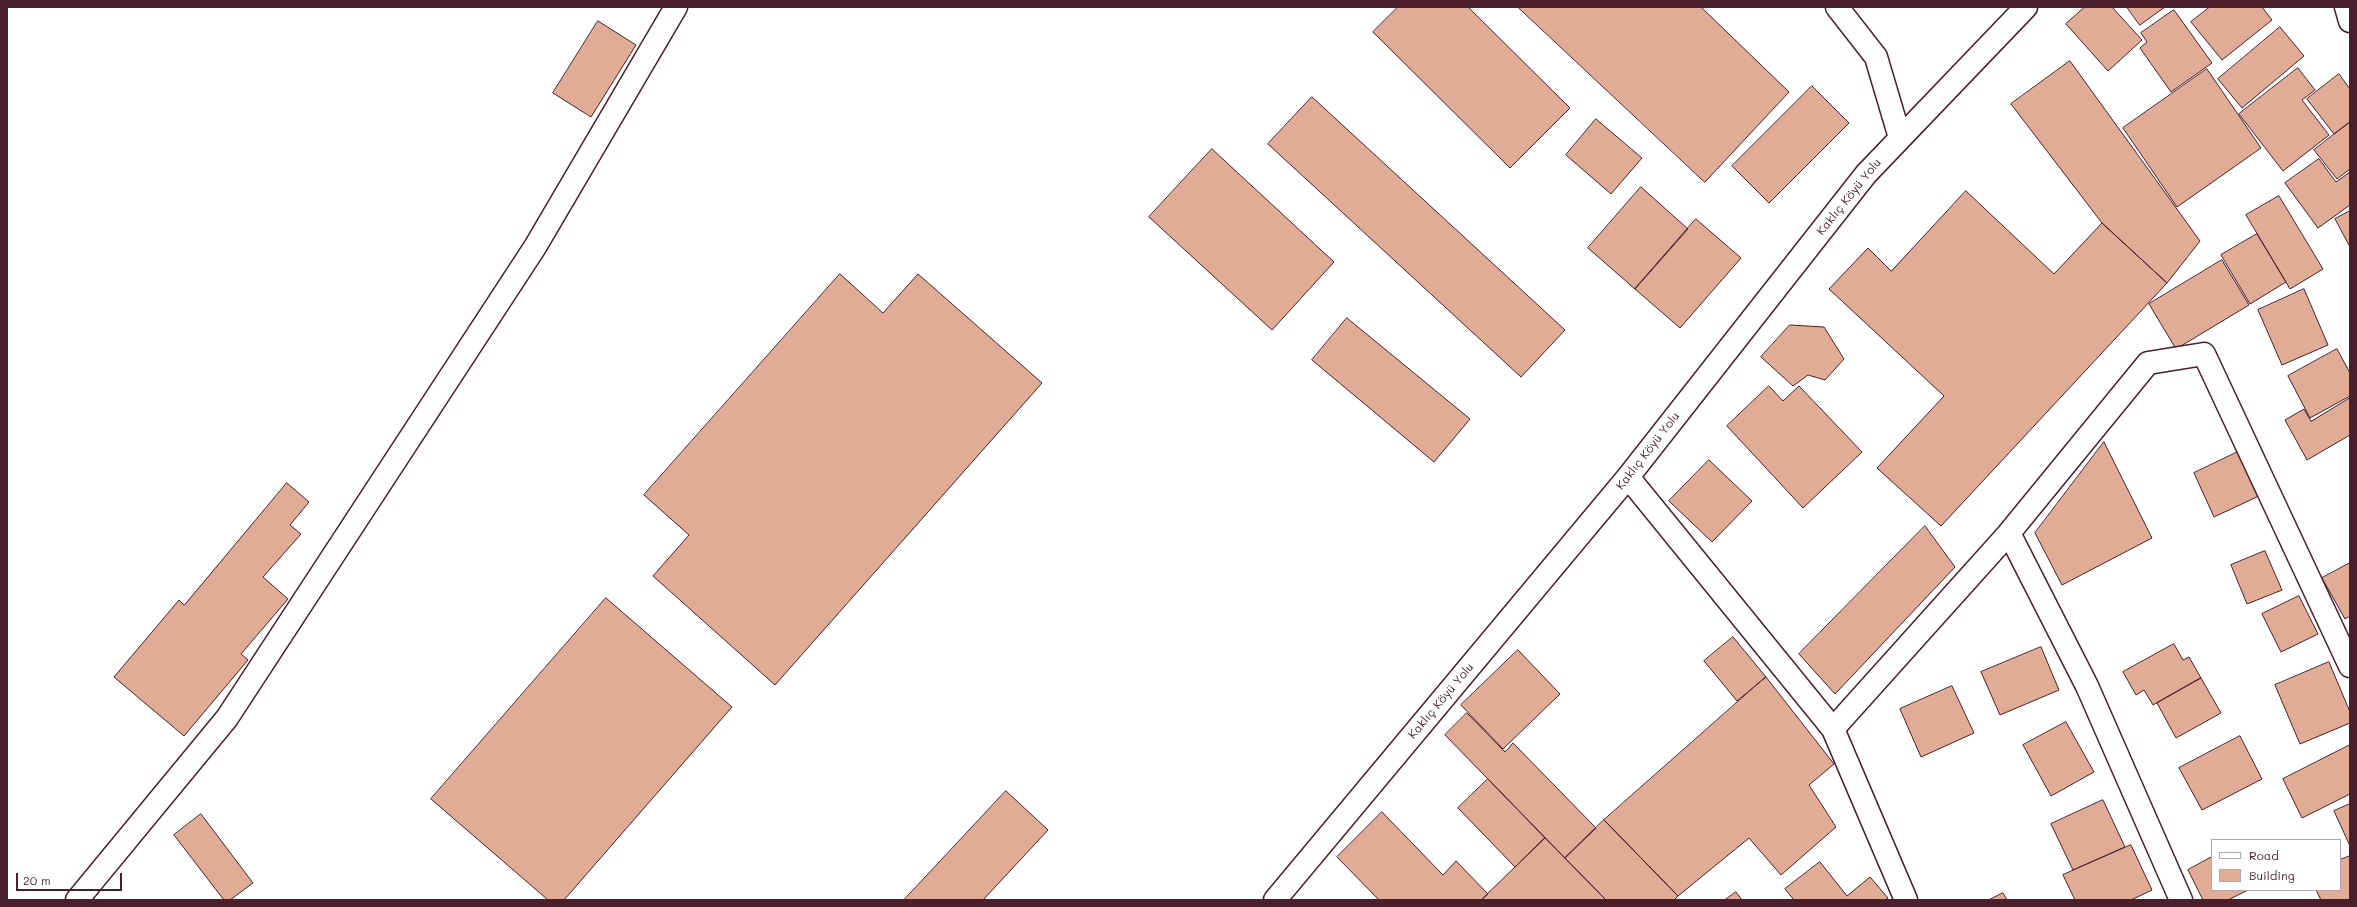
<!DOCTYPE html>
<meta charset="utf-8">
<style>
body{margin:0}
#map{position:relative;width:2357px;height:907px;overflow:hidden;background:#fff;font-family:Mali,sans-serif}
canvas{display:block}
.frame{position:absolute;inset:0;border:8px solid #4a1f2b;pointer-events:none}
.legend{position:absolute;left:2211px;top:839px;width:130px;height:52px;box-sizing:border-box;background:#fff;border:1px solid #b7a5aa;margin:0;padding:5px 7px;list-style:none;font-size:12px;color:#4a1f2b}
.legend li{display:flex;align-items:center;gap:8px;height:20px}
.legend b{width:20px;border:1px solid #b7a5aa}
.scale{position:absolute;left:16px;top:873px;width:106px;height:18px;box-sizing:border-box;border:2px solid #4a1f2b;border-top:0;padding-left:5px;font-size:12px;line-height:14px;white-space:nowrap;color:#4a1f2b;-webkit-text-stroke:3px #fff;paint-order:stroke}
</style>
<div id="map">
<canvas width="2357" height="907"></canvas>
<div class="frame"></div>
<ul class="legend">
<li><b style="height:5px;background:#fff"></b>Road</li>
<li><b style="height:11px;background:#e1ac95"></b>Building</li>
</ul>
<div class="scale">20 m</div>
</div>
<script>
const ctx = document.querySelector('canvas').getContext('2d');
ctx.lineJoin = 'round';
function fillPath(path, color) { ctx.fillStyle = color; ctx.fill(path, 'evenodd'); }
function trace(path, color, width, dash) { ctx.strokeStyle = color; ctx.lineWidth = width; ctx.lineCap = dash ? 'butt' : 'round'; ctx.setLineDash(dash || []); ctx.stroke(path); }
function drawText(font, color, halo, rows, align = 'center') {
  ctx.font = font + ' Mali,sans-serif'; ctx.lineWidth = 3.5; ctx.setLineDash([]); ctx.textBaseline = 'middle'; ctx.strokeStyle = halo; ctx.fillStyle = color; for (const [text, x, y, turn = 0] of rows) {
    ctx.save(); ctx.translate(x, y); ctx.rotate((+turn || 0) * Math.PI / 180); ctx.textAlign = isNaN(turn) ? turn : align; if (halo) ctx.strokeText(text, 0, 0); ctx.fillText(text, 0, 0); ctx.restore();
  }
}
const building = new Path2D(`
 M1398 7H1468L1570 108 1510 168 1373 32Z
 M1518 7H1701L1789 92 1705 182Z
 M2085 7H2112L2142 40 2108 71 2066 24Z
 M2127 7H2165L2140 25Z
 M2210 7H2262L2272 20 2222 60 2191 22Z
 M2174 10 2212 63 2171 92 2140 48 2147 42 2141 33Z
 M598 21 636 45 591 117 553 93Z
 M2280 27 2304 56 2242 108 2218 79Z
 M2070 61 2200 241 2167 283 2102 223 2011 104Z
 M2298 68 2315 90 2302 100 2329 135 2283 171 2239 114Z
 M2207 69 2261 148 2177 207 2123 128Z
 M2339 74 2350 89V122L2334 134 2307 99Z
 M1812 86 1849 123 1769 203 1732 166Z
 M1312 97 1565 330 1521 377 1268 144Z
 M1596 119 1642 158 1611 194 1566 155Z
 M2350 122V169L2337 179 2314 150Z
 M1212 149 1334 262 1272 330 1149 217Z
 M2319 159 2336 182 2350 172V205L2318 228 2285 183Z
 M1641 187 1688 229 1635 289 1588 248Z
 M1966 191 2054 274 2102 223 2167 283 1941 526 1877 468 1944 396 1829 289 1868 248 1891 271Z
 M2279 196 2323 269 2290 289 2246 215Z
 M2350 211V247L2335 219Z
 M1696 219 1741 258 1680 328 1635 289Z
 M2257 234 2286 282 2250 304 2221 255Z
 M2222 260 2249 305 2176 349 2149 304Z
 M840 274 883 313 918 274 1042 383 775 685 653 576 689 535 644 495Z
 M2304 289 2328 345 2282 365 2258 310Z
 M1347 318 1470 419 1434 462 1312 360Z
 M1790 325 1824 327 1844 359 1825 380 1808 375 1793 386 1761 357Z
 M2337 349 2350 373V396L2310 418 2288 376Z
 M1769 386 1783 401 1799 386 1862 452 1803 508 1727 426Z
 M2350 398V435L2307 460 2285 420 2304 409 2311 421Z
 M2104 442 2152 538 2062 585 2035 533Z
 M2240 451 2261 495 2214 517 2194 473Z
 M1709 460 1752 501 1712 542 1669 501Z
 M287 483 309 502 290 525 301 534 263 577 288 599 241 654 248 660 184 736 114 677 179 600 184 605Z
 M1925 526 1955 567 1835 694 1799 654Z
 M2265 551 2282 590 2247 604 2231 565Z
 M2350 563V616L2345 619 2322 578Z
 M2299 596 2318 634 2281 652 2262 614Z
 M606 598 732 707 564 900H548L431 799Z
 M1733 637 1766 677 1737 701 1704 661Z
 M2174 644 2183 660 2189 657 2201 678 2153 705 2144 690 2136 695 2123 672Z
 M2041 647 2059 690 2000 715 1981 672Z
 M1518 650 1560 694 1503 749 1461 705Z
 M2329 662 2350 712V723L2300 744 2275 685Z
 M1766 677 1834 764 1809 785 1836 827 1781 875 1749 838 1678 896 1604 820Z
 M2201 678 2221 713 2176 738 2157 703Z
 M1952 686 1974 733 1921 757 1900 709Z
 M1467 713 1505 752 1513 743 1596 828 1565 858 1445 735Z
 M2066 722 2094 772 2051 796 2023 745Z
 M2240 736 2262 779 2202 810 2179 768Z
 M2350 745V794L2302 818 2283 779Z
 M1488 779 1545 838 1515 867 1458 808Z
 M1006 791 1048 830 983 900H904Z
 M2103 800 2125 847 2073 870 2051 824Z
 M2350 804V846L2334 811Z
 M1382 812 1443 875 1456 861 1488 894 1481 900H1379L1337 857Z
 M201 814 253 883 230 900H224L174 835Z
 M1604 820 1678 896 1674 900H1606L1565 858Z
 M1545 838 1606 900H1481L1515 867Z
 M2131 845 2152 890 2131 900H2075L2063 875Z
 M2350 856V900H2321L2316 890H2340V860Z
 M2212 857V890H2248L2228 900H2203L2188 870Z
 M1820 862 1847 896 1870 877 1888 898 1885 900H1794L1785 889Z
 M1736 892 1742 900H1725Z
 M2003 893 2007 900H1989Z`);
const minor = new Path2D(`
 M1837 7 1876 57 1900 138
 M2346 7 2350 21
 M1628 477 1833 729 1906 900
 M2009 533 2087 686 2181 900
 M1833 729 2009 533 2148 363 2204 354 2350 666
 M77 900 227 718 535 247 676 7
 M1275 900 1628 477 1866 174 2026 7`);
const streetNames = [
 ["Kaklıç Köyü Yolu",1849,197,-51],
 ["Kaklıç Köyü Yolu",1648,451,-52],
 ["Kaklıç Köyü Yolu",1441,701,-50]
];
fillPath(building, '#e1ac95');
trace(building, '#4a1f2b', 1);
trace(minor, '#4a1f2b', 25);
trace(minor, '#fff', 22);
drawText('12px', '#4a1f2b', '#fff', streetNames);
</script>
